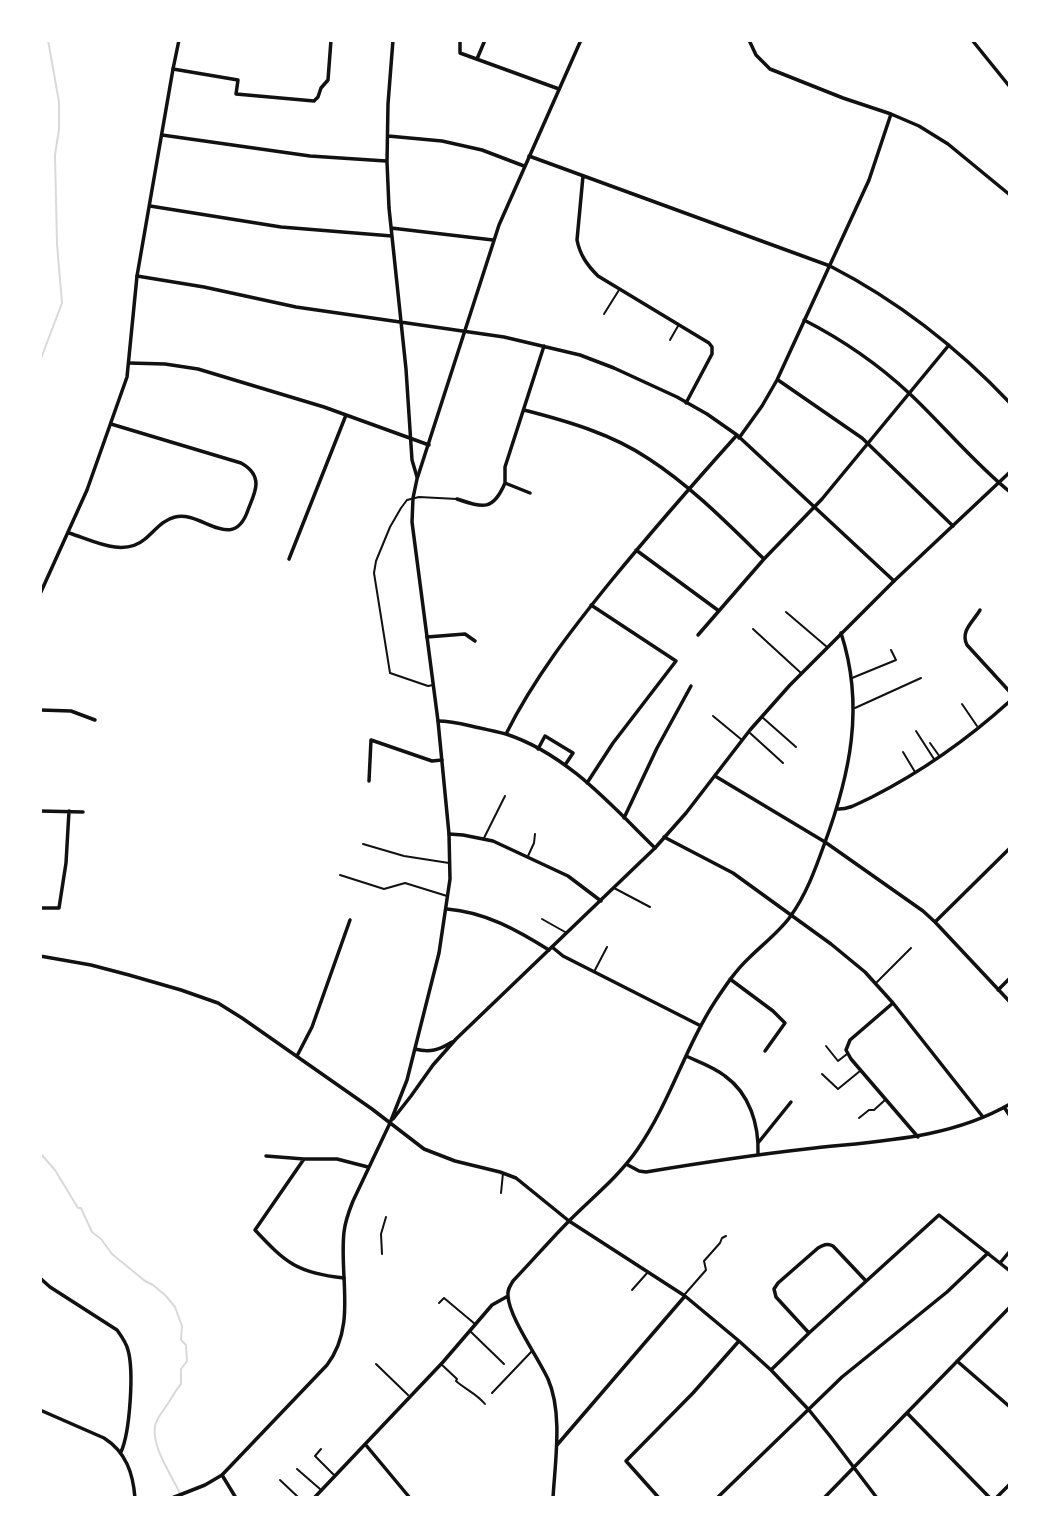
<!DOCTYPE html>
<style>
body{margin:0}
#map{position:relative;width:1050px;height:1538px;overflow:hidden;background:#fff;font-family:Overpass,sans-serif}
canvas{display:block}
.frame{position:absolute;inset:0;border:42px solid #fff;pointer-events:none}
</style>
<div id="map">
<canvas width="1050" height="1538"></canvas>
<div class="frame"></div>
</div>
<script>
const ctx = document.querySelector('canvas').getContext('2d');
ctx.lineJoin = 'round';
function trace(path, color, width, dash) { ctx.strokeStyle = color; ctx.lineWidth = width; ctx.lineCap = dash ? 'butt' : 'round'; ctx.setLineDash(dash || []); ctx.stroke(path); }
const stream = new Path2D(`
 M40 361 62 303 57 244 55 155 59 129V102L48 40
 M40 1153 55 1170 78 1208H81L92 1232 101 1239 112 1254 145 1281 153 1285 166 1296 175 1307 182 1326 181 1340 186 1345 187 1361 181 1369V1384C176 1390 173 1395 169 1402 164 1410 157 1417 155 1426 151 1448 174 1478 182 1498`);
const service = new Path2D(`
 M604 314 619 290
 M670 340 678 326
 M786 612 827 647
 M753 629 801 673
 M852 678 896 660 891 650
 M433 685 428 686 390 673 374 573 376 561 390 527 401 508 407 500 419 497 457 499
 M962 704 977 726
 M855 708 921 678
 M713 716 742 740
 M762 717 796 747
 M916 731 934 759
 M750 733 783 763
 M930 743 940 757
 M903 752 915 772
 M484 838 505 796
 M363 844 404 856 449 863
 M528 856 534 843 535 834
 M340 875 384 889 405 883 447 896
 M614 888 650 907
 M542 919 565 932
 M595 970 607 947
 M877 982 911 948
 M826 1046 838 1061 847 1054
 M822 1074 838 1089 860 1071
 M859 1118 869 1110H874L885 1100
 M501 1193 503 1173
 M382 1254 381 1234 386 1217
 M632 1290 648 1272
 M685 1294 706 1270 704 1261 720 1243 722 1238 726 1236
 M439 1303 444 1298 475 1324
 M470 1331 504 1364
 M376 1364 408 1395
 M441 1364 457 1379 456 1381C465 1389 477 1394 485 1404
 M492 1393 532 1351
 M321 1449 315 1456 334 1475
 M297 1469 320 1489
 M280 1480 299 1498`);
const minor = new Path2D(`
 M393 40 388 104 387 162 389 208 406 369 412 460 417 477
 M460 40V53L559 89
 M749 40 756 55 770 69 843 98 891 114 919 126 948 144 1010 195
 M477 59 485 40
 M173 69 238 80 236 94 314 101 318 97 321 88 328 80 331 40
 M162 135 310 156 386 161
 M388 136 442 141 482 150 524 166
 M529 156 830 266C898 301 957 347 1010 403
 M583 176 577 240C580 255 587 265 598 276L709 343 712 347V354L686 403
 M150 206 281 227 392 236
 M391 228 493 240
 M137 276 204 287 296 307 504 337 580 355 614 368 677 397 707 414 737 435 894 581
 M804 320C843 340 878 364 910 394 943 425 975 464 1010 492
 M129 363 165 364 198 369 324 407 429 445
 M778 380 862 438 953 526
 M524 410C567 421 612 434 649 459 692 487 728 524 764 559
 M739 438 762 406 777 380 869 180 891 114
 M530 493 505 483V467L544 346
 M457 499C484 508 493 511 505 483
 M69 533C92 540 123 558 145 539 155 531 162 520 175 517 201 510 233 554 248 510 251 502 256 492 256 484 256 474 250 468 241 463L111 424
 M636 550 719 611
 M289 559 346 415
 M980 610C973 622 960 631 967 645L1010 692
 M698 635 764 559 822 499 949 345
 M427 637 465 634 475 641
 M40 710 71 711 95 720
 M438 721C453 721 466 725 480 728 489 730 498 732 506 734 567 754 611 805 655 848
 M506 734C534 678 572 629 611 581 652 531 694 483 737 435
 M538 749 545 736 573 753 565 765
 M715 776 825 842 923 911 935 922 1010 1002
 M369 781 371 740 432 761 442 760
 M587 783 613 743 676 661 591 605
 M837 809C849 810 861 802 872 797 923 771 968 739 1010 701
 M40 811 83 812
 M624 818 657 748 691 686
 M449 834 463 835 493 841 568 876 601 901
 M664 837 733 873 831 944 865 972 893 1003 983 1117
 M40 908H59L66 863 69 811
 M447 909C485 912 517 930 549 950
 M935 922 1010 848
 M552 947 563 956 701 1026
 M40 956 91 965 129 975 181 990 218 1003 242 1018 372 1109 424 1149 455 1161 500 1172 516 1178 569 1221 685 1296 739 1341 771 1370 809 1410 830 1436 877 1498
 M730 979 773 1011 785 1023 765 1051
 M998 990 1010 978
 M893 1003 850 1040 846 1050 851 1059 918 1137
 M297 1056 312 1027 350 920
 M686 1056C699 1062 714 1067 725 1076 750 1094 759 1125 758 1154
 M1004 1107 1010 1116
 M758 1143 791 1102
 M266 1156 304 1159H337L368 1167
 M304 1159 255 1230C286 1263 297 1273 344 1278
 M626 1164 639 1171 646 1172C700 1163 753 1155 806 1149 875 1141 948 1140 1010 1104
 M1000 1263 1010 1251
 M40 1278 50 1287 117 1330C122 1337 126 1342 128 1350 134 1371 130 1432 121 1452
 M809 1333 776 1297 774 1289 778 1283 818 1248C823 1245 827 1243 833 1246L866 1281
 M957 1361 1010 1407
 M771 1370 809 1333 939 1215 1010 1271
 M40 1410 104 1438C126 1452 133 1473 135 1498
 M907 1413 990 1498
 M365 1444 410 1498
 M557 1445 685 1296
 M222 1475 236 1498
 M314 1498 443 1362 492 1305 508 1296
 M553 1498C555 1462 563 1413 548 1379 538 1357 509 1317 508 1296 507 1290 510 1286 513 1281 533 1260 551 1239 571 1219 594 1196 619 1176 637 1150 670 1103 685 1047 716 1000 726 985 736 970 749 958 762 945 779 932 790 917 806 895 815 870 824 845 850 775 865 706 841 633
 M659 1498 626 1461 693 1393 739 1341
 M717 1498 842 1377 947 1292 988 1253
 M824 1498 1010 1307
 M996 1498 1010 1484`);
const tertiary = new Path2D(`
 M972 40 1010 87
 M40 594 87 490 127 377 137 276 173 69 179 40
 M415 1049C430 1053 439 1050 452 1042
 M393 1119 411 1096 433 1065 456 1039 655 848 686 813 750 730 790 685 894 581 1010 472
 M172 1498 205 1485 222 1475 327 1365C357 1326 339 1277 344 1232 345 1222 349 1211 353 1201L390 1123 407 1080 439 953 450 879 449 834 438 721 412 522 413 498 417 479 499 225 581 40`);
trace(stream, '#d9d9d9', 2);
trace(service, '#111', 2);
trace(minor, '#111', 3.5);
trace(tertiary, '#111', 3.5);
</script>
